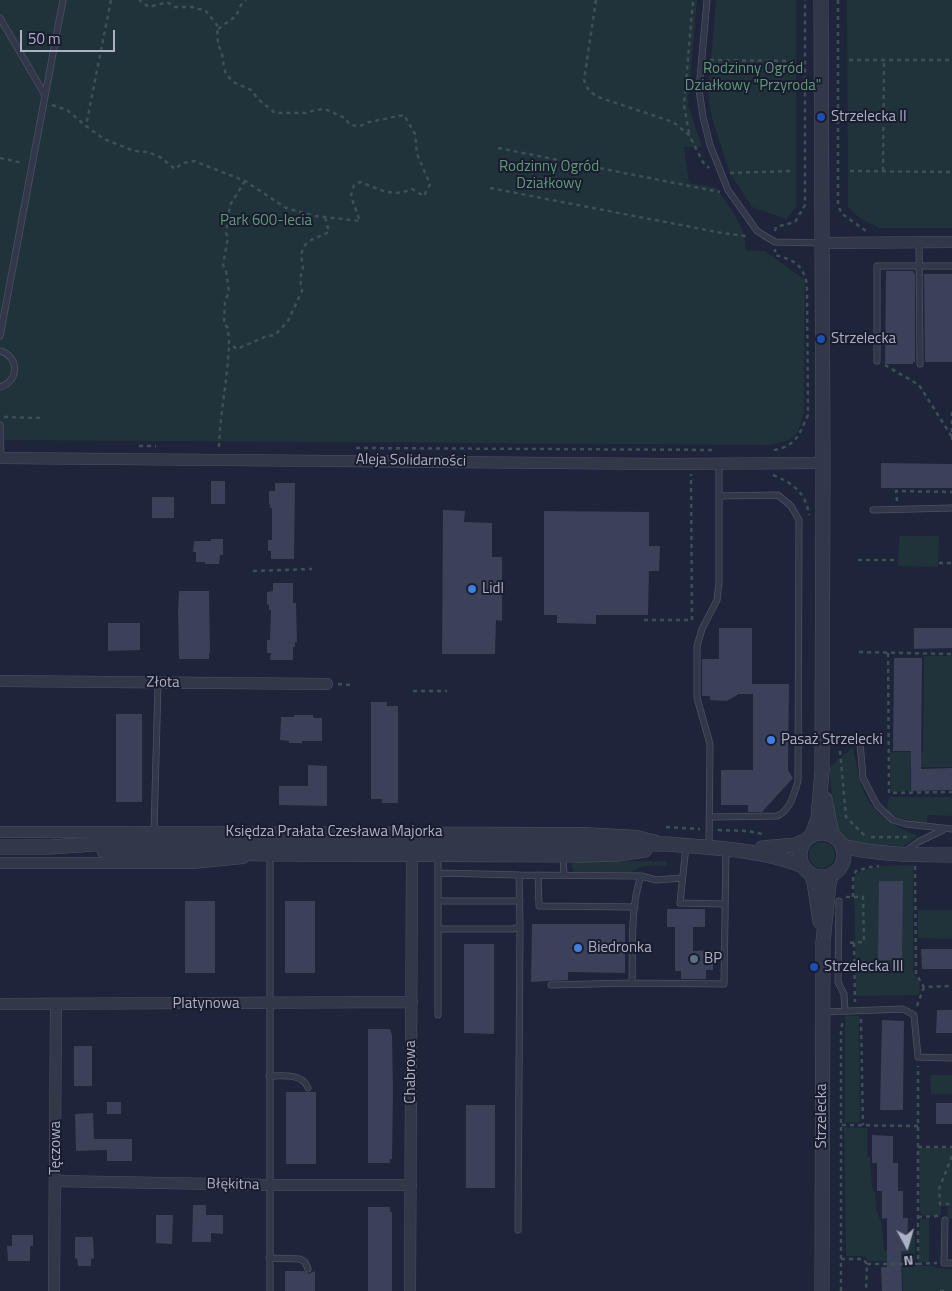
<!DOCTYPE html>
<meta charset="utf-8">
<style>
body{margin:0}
#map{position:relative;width:952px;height:1291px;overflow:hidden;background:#1e2439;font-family:"Titillium Web",sans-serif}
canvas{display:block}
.north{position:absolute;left:882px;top:1221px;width:50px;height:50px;-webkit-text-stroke:4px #181c2e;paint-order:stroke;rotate:174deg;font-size:14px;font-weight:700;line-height:20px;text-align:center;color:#acb1c6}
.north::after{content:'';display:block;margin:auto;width:18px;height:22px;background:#acb1c6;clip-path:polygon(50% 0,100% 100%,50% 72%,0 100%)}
.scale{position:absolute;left:20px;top:30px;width:95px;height:22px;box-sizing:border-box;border:2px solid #acb1c6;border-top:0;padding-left:6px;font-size:15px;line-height:18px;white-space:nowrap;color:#acb1c6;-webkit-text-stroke:4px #181c2e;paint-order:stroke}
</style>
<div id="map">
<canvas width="952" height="1291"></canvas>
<div class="north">N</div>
<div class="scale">50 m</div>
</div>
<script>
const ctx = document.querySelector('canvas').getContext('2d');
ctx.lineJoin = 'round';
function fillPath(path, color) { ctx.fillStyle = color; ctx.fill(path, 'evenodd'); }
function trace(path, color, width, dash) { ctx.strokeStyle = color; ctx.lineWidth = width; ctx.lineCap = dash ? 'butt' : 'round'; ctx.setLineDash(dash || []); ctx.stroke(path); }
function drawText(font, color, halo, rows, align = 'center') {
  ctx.font = font + ' "Titillium Web",sans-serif'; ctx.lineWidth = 4; ctx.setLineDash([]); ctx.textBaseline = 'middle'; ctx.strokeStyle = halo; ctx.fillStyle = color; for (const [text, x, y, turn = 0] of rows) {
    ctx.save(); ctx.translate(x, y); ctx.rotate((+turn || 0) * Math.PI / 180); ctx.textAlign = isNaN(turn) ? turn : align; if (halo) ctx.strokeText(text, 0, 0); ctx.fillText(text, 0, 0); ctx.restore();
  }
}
const green = new Path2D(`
 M0 0H697L688 104 702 147H684L689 183 717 188C728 206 748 228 745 250L765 251 805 280 804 409C799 435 797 440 770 445L0 440Z
 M716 0H796V207L786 219 752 207 730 173 712 118 708 95Z
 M847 0H952V228H880L861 219 848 207Z
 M899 536H939L938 567 898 566Z
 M924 656H952V767H910V791L891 792 890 752H923Z
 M853 747C859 779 862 806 893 824 901 829 910 832 918 836L904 846 854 845 843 839 835 828 829 768Z
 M889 797H952V816L927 815V825L886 814Z
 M809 855a13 13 0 1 1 26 0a13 13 0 1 1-26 0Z
 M667 861 666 866C653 866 641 864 631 873L574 872 571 866 574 862Z
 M913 865V973L920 984 919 995 856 996 854 876C869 864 894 866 913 865Z
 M918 910H952V939L918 938Z
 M846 1016H859L860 1123 845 1122V1025Z
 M930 1075H952V1094H931Z
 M844 1127 867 1128V1157H870L872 1187 875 1193 877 1213 881 1220 884 1250 907 1251 911 1233 915 1235V1261H868L865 1256H846Z
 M919 1148H952V1219L948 1218 947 1206H941V1215L923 1216 920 1211Z
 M929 1218V1262H918L920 1219Z
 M902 1266H934L935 1268 952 1269V1291H903Z`);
const building = new Path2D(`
 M886 271H913L915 274V362H913V364H885Z
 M924 274H952V362H925Z
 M881 463 952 464V488H881Z
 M211 481H225V504H211Z
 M275 483H295L294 559H271V551H268V540H272V508H270V504H269V491H275Z
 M152 497H174V518H152Z
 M443 510 465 511 464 522 492 523V557H502V621L496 620 495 654H442Z
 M544 511 649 512V546H660L659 571H649L648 615H596V624L557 623V615H544Z
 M211 539H223V555H220L219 564H205V562H196V552H193L194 541H211Z
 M273 583H293V603H296L297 642H295V647H293V660H270L271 653H267V640H270L271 610H269V605L267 604V592L273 591Z
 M179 591H209L210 653H209V659H179L178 611Z
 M108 623H140V650L108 651Z
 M719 628H752V684H789L788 770 793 778 762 812H748V805H721V770H753V694H739L727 701 710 700V696H702V659H719Z
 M914 628H952V648L914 649Z
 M894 658H922L921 769 952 768V790L911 791V751H893Z
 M371 702H387V706H398V803H382V799H371Z
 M116 714H142V802H116Z
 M294 715H313V718H322V741H302V743H289V741L280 740 281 717H294Z
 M308 765 327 766V806L279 805V786H308Z
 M879 881H903L902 960H878Z
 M185 901H215V973H185Z
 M285 901H315V973H285Z
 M667 909H705V927H693V951L713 950V970H706V979H681V971H675V927H667Z
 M532 924H625V973L568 972V980L531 982Z
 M464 944H494V1034L464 1033Z
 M921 949H952V969H922Z
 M937 1010H952V1033H936Z
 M882 1020 904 1021 903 1110H880Z
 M368 1029H390L392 1035 393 1090 392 1159H390V1163H368Z
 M74 1046H92V1086H74Z
 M286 1092H316V1164H286Z
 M107 1102H121V1114H107Z
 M936 1103H952V1124H936Z
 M466 1105H495V1188H466Z
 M93 1113 94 1139H132V1161H107V1150L76 1151 75 1114Z
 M872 1135 893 1136V1163H898V1191H903V1218H908L907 1251H901L902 1291H882L881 1267H887V1218L882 1219V1191H877V1163H872Z
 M193 1205H206V1215H223V1234L211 1233V1242H192Z
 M368 1207H390V1212H392V1291H368Z
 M156 1215H173L172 1244 156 1243Z
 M12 1235H33V1246H30V1261H8L7 1246H12Z
 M75 1237H93L94 1258 91 1259V1266H78L77 1258 75 1259Z
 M285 1271H304L308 1274 315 1271V1291H285Z`);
const path = new Path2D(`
 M111 0 86 126 104 139 134 151 148 152 160 157 175 169 183 163 194 161 245 181 286 208 315 216 360 221 351 196 354 185 360 182C379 189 393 198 412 189L424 196 430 184 417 154 415 134 404 115 369 122 360 126 350 125 345 118 325 109 315 110 306 113H275L258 99 251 90 233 82 226 74 224 67 222 54 218 44 217 25 205 10 198 9 192 7H174L169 3 159 4 149 7 139 0
 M596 0 584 80 589 91 598 97 673 122 689 135 703 162 709 168
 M838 0V203L841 213 866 231
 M218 29 236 16 241 5 246 0
 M710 60 794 61
 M849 60H952
 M52 105 67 110 86 126
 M689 133 684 105 693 0
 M498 148 720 192
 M0 158 23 163
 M850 171 952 172
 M883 171 884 60
 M730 173 793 171
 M245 181 230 205 226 233 228 237 223 265 226 271 229 292 225 301 224 324 228 328 229 343 237 349 267 336 275 335 288 321 302 291 300 279 303 268 301 254 305 245 311 240 329 232 325 217
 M490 188 722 233 745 236 749 234
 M775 231 776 227 795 222 805 205V0
 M885 365 919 385 952 437
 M952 412V443
 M4 417 42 418
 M139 446H156
 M219 447C220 412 228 378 229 343
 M356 448 716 450
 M774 450C796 446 799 435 808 415L807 285C803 264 794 260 775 255V249
 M773 475C793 483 806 493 809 515
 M897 501 896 491 952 492
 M858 560H898
 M939 563H952
 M253 571 312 569
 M644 620H692L691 474
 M859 652 952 654
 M888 653 889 793 952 792
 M338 684 351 685
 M413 691H447
 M840 751 846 817 865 836
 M666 827 700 829
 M718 830 748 831 762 834
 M871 837H910
 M915 866 916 974 924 987 952 986
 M846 897H863L864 942 847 943
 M853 897V877L856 871 870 867 879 866
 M854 943 855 1002
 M917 1006 924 987
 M861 1019 863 1125
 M842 1125 918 1126
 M918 1147H952
 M952 1156 939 1189 940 1204H952
 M918 1217 939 1216
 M841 1259H863L867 1264 866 1291
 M867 1264H918V1066
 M918 1264 937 1263
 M841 1291V1030L843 1020
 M940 1291H945`);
const service = new Path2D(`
 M707 0 699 90 703 117 710 145 728 190 757 231 775 242 822 243
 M0 18 45 95
 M919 242 920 364
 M0 336 63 0
 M0 351C20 356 19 382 0 387
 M877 361V266H952
 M0 425 1 458
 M873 510 952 508
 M860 742 863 778 877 805 886 814 893 820 906 824 952 829
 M709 817 777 816C791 810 794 793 798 781L799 520 791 506 778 495 719 496
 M154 832 158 683
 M686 846 680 903 724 904
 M709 847 710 744 697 698V646L702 629 717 600 719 583V463
 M906 851 918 842 943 830
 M563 856 564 875
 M519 875 641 876 656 880 682 878
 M538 875 539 906 635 907
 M641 876C630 907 633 949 632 983L724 984 726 849
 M438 901H520
 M839 901 838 982 844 994 845 1011
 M438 929H512L517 928 520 925 519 875 438 873
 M551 985 632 983
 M824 1012 903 1009 914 1015 918 1057 952 1058
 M438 1015V856
 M269 1076C282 1076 303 1073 308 1088
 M945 1220 944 1263H952
 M518 1230 520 925
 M269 1258 300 1259 305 1262 308 1269
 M270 1291V854`);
const minor = new Path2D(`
 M822 243 952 242
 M0 458 665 464 823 463
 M0 681 327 684
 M0 832 582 833 637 836 656 841
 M0 863H192L243 858
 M0 1004 412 1002
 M55 1181 269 1185H411
 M54 1291 56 1005
 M410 1291 412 854`);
const tertiary = new Path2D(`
 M825 799 832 835
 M800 855a22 22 0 1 1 44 0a22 22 0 1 1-44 0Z
 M812 835 818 818 822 771 823 463 821 0
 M842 846C878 855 915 855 952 855
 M0 847H51L123 842 667 844C712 848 760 849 803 866
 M762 848 795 845 805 841
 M104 851 270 854 584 855 618 854 645 850
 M811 874 814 882 820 922
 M822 1291 823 942 829 884 831 875`);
const markers = [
 [821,117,5,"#1a4fb4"],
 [821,339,5,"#1a4fb4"],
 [472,589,5,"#3f7fe0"],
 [771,740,5,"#3f7fe0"],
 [578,948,5,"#3f7fe0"],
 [694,959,5,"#5c6f8a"],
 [814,967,5,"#1a4fb4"]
];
const parkNames = [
 ["Rodzinny Ogród",753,69],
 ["Działkowy \"Przyroda\"",753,86],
 ["Rodzinny Ogród",549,167],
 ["Działkowy",549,184],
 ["Park 600-lecia",266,221]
];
const poiNames = [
 ["Strzelecka II",831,117],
 ["Strzelecka",831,339],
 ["Lidl",482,589],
 ["Pasaż Strzelecki",781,740],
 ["Biedronka",588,948],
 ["BP",704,959],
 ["Strzelecka III",824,967]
];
const streetNames = [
 ["Aleja Solidarności",411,461,1],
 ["Złota",163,683,1],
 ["Księdza Prałata Czesława Majorka",334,832],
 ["Platynowa",206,1004],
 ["Chabrowa",411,1072,-90],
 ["Strzelecka",822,1116,-90],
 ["Tęczowa",56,1148,-90],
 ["Błękitna",233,1185,1]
];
fillPath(green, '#20323a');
fillPath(building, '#3a4159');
trace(service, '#4d5164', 7);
trace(minor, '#4d5164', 12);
trace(tertiary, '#4d5164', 15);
trace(path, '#3e4f58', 2.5, [4, 4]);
trace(service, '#32374a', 5.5);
trace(minor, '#32374a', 11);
trace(tertiary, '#32374a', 14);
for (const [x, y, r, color] of markers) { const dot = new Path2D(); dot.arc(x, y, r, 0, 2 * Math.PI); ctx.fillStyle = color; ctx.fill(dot); trace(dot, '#181c2e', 2); }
drawText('15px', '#62997a', '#181c2e', parkNames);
drawText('15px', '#acb1c6', '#181c2e', poiNames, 'left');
drawText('15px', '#acb1c6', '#181c2e', streetNames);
</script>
